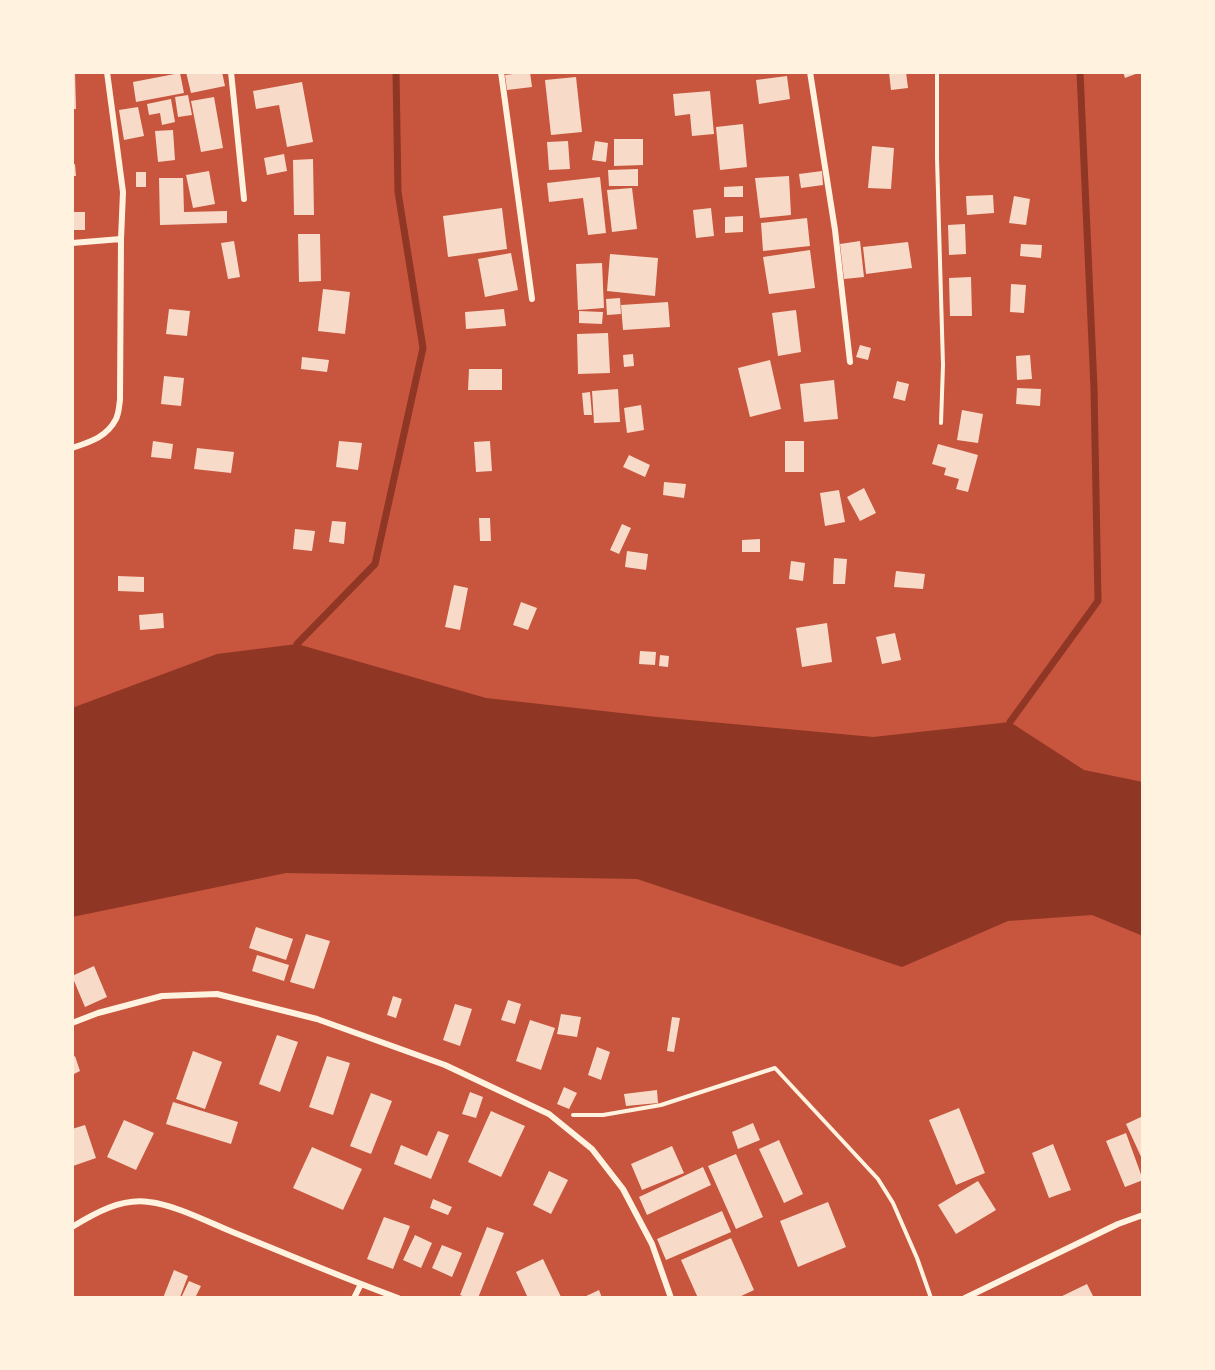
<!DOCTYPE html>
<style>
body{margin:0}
#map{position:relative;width:1215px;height:1370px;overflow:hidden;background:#c8553d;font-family:Montserrat,sans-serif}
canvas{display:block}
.frame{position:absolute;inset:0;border:74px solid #fff3e0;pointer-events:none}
</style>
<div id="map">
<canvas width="1215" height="1370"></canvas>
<div class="frame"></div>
</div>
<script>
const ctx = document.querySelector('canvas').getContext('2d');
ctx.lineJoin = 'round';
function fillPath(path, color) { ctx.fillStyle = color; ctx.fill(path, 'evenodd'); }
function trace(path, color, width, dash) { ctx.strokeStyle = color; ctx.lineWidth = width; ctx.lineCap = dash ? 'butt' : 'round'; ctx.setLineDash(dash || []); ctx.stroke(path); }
const water = new Path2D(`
 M297 644 486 698 657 717 873 737 1010 722 1084 770 1143 782V936L1092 915 1008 921 902 967 637 879 286 873 72 917V708L217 654Z`);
const stream = new Path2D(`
 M297 644 375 564 423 348 398 192 396 72
 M1010 722 1098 601 1094 388 1080 72`);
const building = new Path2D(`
 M72 72H75L76 109H72Z
 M186 72H222L225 86 191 93Z
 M530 72 532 87 507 90 505 75Z
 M889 72H906L908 88 891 90Z
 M1123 72H1141L1125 78Z
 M180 73 184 93 136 102 133 82Z
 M787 76 790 99 759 104 756 80Z
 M576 77 582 132 551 135 545 80Z
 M302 82 313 142 287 147 279 105 256 109 253 91Z
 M710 91 714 134 692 136 690 114 675 116 673 94Z
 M188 95 192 115 178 117 175 97Z
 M214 97 223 148 201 152 191 101Z
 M171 99 175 122 162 125 160 113 149 115 147 104Z
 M138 107 144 136 124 140 119 110Z
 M743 124 747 167 720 170 716 127Z
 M173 130 175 160 158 162 155 131Z
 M614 139H643V165L614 166Z
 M568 141 570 169 549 170 547 142Z
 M595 141 608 143 606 162 592 160Z
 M872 146 894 148 891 189 868 188Z
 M284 154 287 171 267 175 264 158Z
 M313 159 314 215H294L293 160Z
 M75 164 76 176H72V165Z
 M638 169V186H609L608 170Z
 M209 171 215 204 193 208 186 175Z
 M822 171 823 185 801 188 799 174Z
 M136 172H146V187H136Z
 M789 176 791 215 760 218 755 178Z
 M600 177 606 233 588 235 583 198 549 202 547 183Z
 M159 178H183L184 212 227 211V223L160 225Z
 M743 186V197H724V187Z
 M632 188 637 229 612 232 607 190Z
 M993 195 994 213 967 215 966 196Z
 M1014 196 1030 199 1026 225 1009 223Z
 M502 208 507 249 448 257 443 216Z
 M711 208 714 236 696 238 693 210Z
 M72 212H85V230H72Z
 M743 216V232L725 233V217Z
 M807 218 810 246 763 251 761 223Z
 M965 224 966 254 949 255 948 225Z
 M298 234H320L321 281 299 282Z
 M234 241 240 277 228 279 221 243Z
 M860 241 864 277 844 279 840 244Z
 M908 242 912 268 866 274 863 247Z
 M1021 244 1042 245 1041 258 1020 256Z
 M810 250 815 288 769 294 763 257Z
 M511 253 518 290 485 297 478 259Z
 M610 254 658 258 655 296 607 291Z
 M602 263 604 308 578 310 576 264Z
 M971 277 972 316H950L949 278Z
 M1011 284 1026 285 1024 313 1010 312Z
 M323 289 350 292 345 334 318 331Z
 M620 298 621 314 607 315 606 299Z
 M668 302 670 327 623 330 621 305Z
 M169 309 190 311 187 336 166 334Z
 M504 309 506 326 466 329 465 312Z
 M796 310 801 352 778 356 772 313Z
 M579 311 603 312 602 324 579 323Z
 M608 333 610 373 578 374 577 334Z
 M860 345 871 348 868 360 856 357Z
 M633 354 634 366 624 367 623 355Z
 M1030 355 1032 379 1017 380 1016 356Z
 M302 357 329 360 327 372 301 369Z
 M770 360 781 409 750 417 738 368Z
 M469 369H502V390H468Z
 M164 376 184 378 181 406 161 404Z
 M834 380 838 419 804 422 800 384Z
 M897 381 909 384 905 401 893 398Z
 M1017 388 1041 389 1040 406 1016 404Z
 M618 389 620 422 594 423 592 391Z
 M590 392 592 415H584L582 393Z
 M641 405 644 430 627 433 624 408Z
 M962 410 983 414 978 443 957 440Z
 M153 441 173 444 171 459 151 457Z
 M339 441 362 443 358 470 336 467Z
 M490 441 492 471 476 472 474 442Z
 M785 441H804V472H785Z
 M938 444 978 455 968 492 956 489 959 479 944 475 946 468 932 464Z
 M197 448 234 452 231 473 194 469Z
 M629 455 650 465 645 477 623 467Z
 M664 482 686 484 684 498 663 495Z
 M864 488 876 513 860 521 847 497Z
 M839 490 845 522 825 526 820 493Z
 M479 518H490L491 541H480Z
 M332 521 346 522 344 544 329 542Z
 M622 524 631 528 619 554 610 550Z
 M295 529 315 531 312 551 293 549Z
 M760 539V552H742V540Z
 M627 551 648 554 646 570 625 567Z
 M834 558 847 559 845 584H833Z
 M791 561 805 563 803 581 789 579Z
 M896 571 925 574 923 589 894 587Z
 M118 576 144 577V592L118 591Z
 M454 585 468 588 460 630 445 627Z
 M521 602 537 608 528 630 513 625Z
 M163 613 164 628 140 630 139 615Z
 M827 623 832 662 802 667 796 628Z
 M895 633 901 660 882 664 876 637Z
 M640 651 656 652 655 665 639 664Z
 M660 655 669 656 668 667 659 666Z
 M256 927 293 939 286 960 249 948Z
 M306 934 330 941 314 989 290 982Z
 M257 955 289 965 284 981 252 971Z
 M94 966 107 997 85 1007 72 976Z
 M393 996 402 999 396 1018 387 1015Z
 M508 1000 521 1004 515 1024 501 1020Z
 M455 1004 472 1009 460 1046 443 1040Z
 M561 1014 581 1017 577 1037 557 1034Z
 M672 1017 680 1018 674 1052 667 1051Z
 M530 1020 555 1028 541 1070 516 1061Z
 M277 1035 298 1042 280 1092 259 1084Z
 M597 1047 610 1052 601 1080 588 1075Z
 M193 1051 222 1062 205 1109 176 1099Z
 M75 1056 80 1071 72 1075V1058Z
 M327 1056 350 1063 333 1115 309 1107Z
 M564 1087 577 1093 569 1109 557 1104Z
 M657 1090 658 1103 626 1106 624 1094Z
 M470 1092 483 1097 476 1118 462 1114Z
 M371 1093 392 1101 371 1154 350 1146Z
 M173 1102 238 1122 231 1144 166 1124Z
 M959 1108 985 1173 956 1185 929 1120Z
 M491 1111 525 1126 501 1177 468 1162Z
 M1143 1116V1161L1126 1124Z
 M124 1120 154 1133 136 1170 107 1157Z
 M753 1123 760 1140 738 1149 732 1132Z
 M85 1125 96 1158 73 1166 72 1162V1129Z
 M438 1131 449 1135 431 1179 394 1164 401 1145 427 1156Z
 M1126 1133 1143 1180 1125 1187 1106 1141Z
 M779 1140 803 1194 784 1203 759 1149Z
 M1053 1144 1071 1190 1049 1198 1032 1153Z
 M672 1146 684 1173 642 1190 631 1164Z
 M312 1147 362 1169 343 1210 293 1188Z
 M736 1154 763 1217 736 1229 708 1166Z
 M703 1167 711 1185 647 1215 639 1197Z
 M549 1171 568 1180 551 1214 533 1205Z
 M978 1181 996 1210 956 1234 938 1205Z
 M433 1199 452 1207 448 1215 430 1208Z
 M828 1202 846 1247 798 1267 780 1221Z
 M722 1211 731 1232 666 1260 657 1239Z
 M384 1217 410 1226 393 1269 367 1259Z
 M487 1227 504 1233 478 1298H468L460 1295Z
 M415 1235 432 1243 421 1268 403 1260Z
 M731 1238 754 1290 737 1298H698L681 1260Z
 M442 1245 462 1253 452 1277 432 1268Z
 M543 1259 561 1297 528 1298 516 1272Z
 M174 1270 188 1276 180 1297 163 1298Z
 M189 1281 201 1286 195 1298H181Z
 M1087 1284 1094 1298H1058Z
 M599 1290 602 1298H582Z`);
const path = new Path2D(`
 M937 72V158L943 365 941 423
 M573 1115H603L661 1105 775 1068 878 1179 893 1203 917 1258 931 1298`);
const minor = new Path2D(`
 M231 72 244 199
 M501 72 532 299
 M810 72 835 230 850 362
 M72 243 121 239
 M72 448C90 442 107 437 116 419 119 413 119 406 120 400L121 239 123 192 107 72
 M72 1023 98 1013 162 996 217 994 317 1019 445 1065 549 1114 592 1149 623 1189 652 1244 671 1298
 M72 1227C95 1213 121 1198 149 1202 176 1205 210 1223 235 1233 289 1255 343 1278 398 1298
 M354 1298 361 1284
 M965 1298 1118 1224 1143 1215`);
fillPath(water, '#8f3625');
trace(stream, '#8f3625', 7);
fillPath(building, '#f7dbc8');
trace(path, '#fff3e0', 4);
trace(minor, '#fff3e0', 6);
</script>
